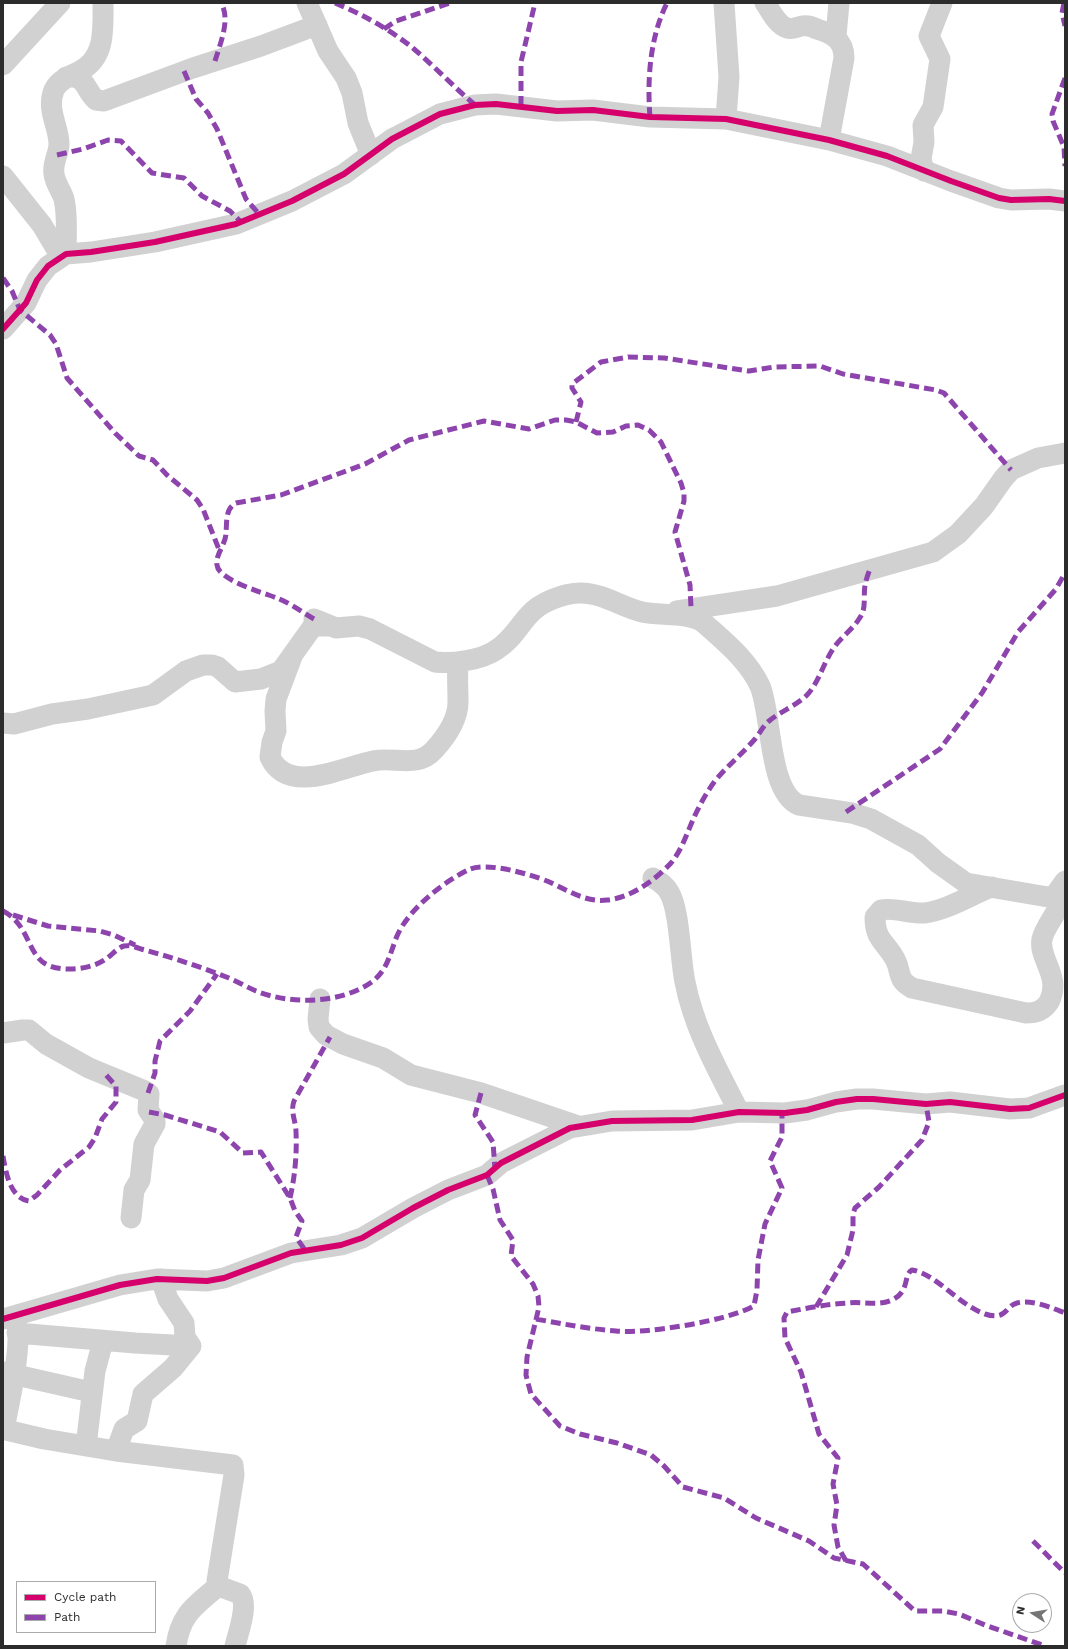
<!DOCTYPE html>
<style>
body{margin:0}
#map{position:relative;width:1068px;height:1649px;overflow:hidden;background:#fff;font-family:"Work Sans",sans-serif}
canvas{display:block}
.frame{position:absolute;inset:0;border:4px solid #2c2c2c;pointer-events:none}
.legend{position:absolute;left:16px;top:1581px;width:140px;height:52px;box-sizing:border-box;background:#fff;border:1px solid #ababab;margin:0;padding:5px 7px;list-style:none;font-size:12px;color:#2c2c2c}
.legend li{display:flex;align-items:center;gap:8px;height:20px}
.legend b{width:20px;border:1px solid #ababab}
.north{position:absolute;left:1012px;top:1593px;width:40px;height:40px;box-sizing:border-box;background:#fff;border:1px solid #ababab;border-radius:50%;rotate:282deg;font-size:11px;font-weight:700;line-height:16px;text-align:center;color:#2c2c2c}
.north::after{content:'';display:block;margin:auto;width:14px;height:18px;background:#767676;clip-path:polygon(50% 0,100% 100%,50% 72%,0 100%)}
</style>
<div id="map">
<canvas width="1068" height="1649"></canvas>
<div class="frame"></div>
<ul class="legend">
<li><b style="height:5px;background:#d6006c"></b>Cycle path</li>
<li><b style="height:5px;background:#8e44ad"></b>Path</li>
</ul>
<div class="north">N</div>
</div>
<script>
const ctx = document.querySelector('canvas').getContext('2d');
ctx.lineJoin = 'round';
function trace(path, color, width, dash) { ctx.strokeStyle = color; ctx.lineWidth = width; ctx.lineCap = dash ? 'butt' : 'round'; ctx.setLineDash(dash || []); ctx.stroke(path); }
const minor = new Path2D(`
 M307 3 328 51 346 78 352 93 358 123 371 155
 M724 3 729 77 726 119
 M765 3C771 11 777 25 787 28 793 30 796 27 802 26 807 25 813 27 817 29 833 34 844 40 844 58L829 140
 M836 36 839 3
 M3 65 60 3
 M66 77C87 75 84 89 96 100L104 101 193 68 261 46 317 25
 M924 171 921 159 924 142 923 125 933 107 940 59 929 36 942 3
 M3 176 42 225 61 257
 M66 254C66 236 68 216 64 199 61 190 55 183 54 174 52 163 59 154 59 144 59 126 46 110 54 90 58 81 69 76 78 72 106 59 103 30 103 3
 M3 329 26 303 37 280 48 266 66 254 91 252 155 242 236 224 292 201 344 174 392 139 440 114 475 105 496 104 557 111 593 110 650 117 726 119 829 140 887 156 951 181 999 198 1011 200 1049 199 1065 201
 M677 611 777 596 933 552 958 534 984 506 1003 479 1011 470 1038 458 1065 453
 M314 619 336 628 359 626 370 629 435 662C452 664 482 660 496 650 511 641 518 627 529 615 540 602 564 593 581 593 602 593 622 607 642 612 660 616 689 612 704 623 725 642 748 660 760 686 772 714 768 792 799 805L852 813 871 819 918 845 938 863 966 883 1048 897 1055 895 1065 881
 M293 654 276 699 275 711 276 731 272 742 270 757C288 796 343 767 373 761 394 756 417 769 434 750 445 738 458 720 458 702 458 688 457 676 458 662
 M3 723 14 724 52 714 88 709 153 695 186 671 203 665H212L218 667 235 682 261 679 281 671 311 629 315 626H331
 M653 878C660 882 665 885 669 892 680 910 680 959 685 982 694 1029 718 1070 739 1112
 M992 887C970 895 948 910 924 913 909 914 895 907 881 910L875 917C875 940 885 941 895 959 902 972 896 979 912 988L1026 1013C1036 1013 1043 1011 1049 1002 1062 976 1038 959 1042 939 1045 926 1057 914 1061 901 1062 896 1062 890 1062 885
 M320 999 318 1019 319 1027 326 1035 343 1044 383 1058 411 1075 481 1093 578 1126
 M3 1033 23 1030H29L46 1044 89 1068 145 1091 149 1094 148 1110 155 1120V1124L144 1144 140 1180 134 1190 131 1218
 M9 1318C12 1319 14 1320 16 1323 23 1341 9 1404 5 1424L6 1430 44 1439 116 1451 233 1465 234 1475 217 1581 221 1587 240 1594C249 1605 238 1633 235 1646
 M3 1319 120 1285 157 1279 207 1281 224 1278 291 1253 341 1245 362 1238 413 1208 448 1190 487 1175 501 1163 570 1128 612 1121 692 1120 739 1112 785 1113 807 1110 836 1102 857 1099H873L926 1104 950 1102 1010 1109 1029 1108 1065 1095
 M17 1333 135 1343 191 1346
 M3 1372 91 1392
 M86 1446 95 1371 103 1341
 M116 1451 124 1429 137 1421 143 1394 173 1368 191 1346 185 1337 184 1323 168 1299 161 1279
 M176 1646C181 1612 196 1606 219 1585`);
const quiet = new Path2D(`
 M335 3C362 14 391 30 414 49 435 67 454 87 475 105
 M1064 3 1062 13 1065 26
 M384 29 396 21 450 3
 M215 61C220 44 231 19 221 3
 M184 71 196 99 208 113 217 129 246 199 259 214
 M1065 78 1052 114 1053 121 1064 147 1065 166
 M521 106V62L535 3
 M650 117C647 79 650 37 667 3
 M57 155 83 149 108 140 121 141 152 173 184 178 202 196 230 211 241 222
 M3 278 12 291 20 310 50 335 56 344 67 378 115 433 139 456 153 460 167 475 197 500 203 509 220 552
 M576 422 581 402 572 388V384L601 362 628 357 664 358 749 371 774 367 820 366 843 374 936 390 944 393 1011 470
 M314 619C302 612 290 603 277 598 264 593 218 580 217 565 215 555 226 544 226 533 227 523 225 508 236 503L281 495 365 464 409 440 484 421 529 429 555 420H566L576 422 597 433 613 432 626 426 638 425 649 430 661 442 681 483 684 493V501L675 532 690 585 691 608
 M846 812 940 749 982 693 1018 632 1056 589 1065 573
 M3 911C31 925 26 957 50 966 66 972 92 969 106 959 112 955 117 948 124 946 130 945 136 947 141 949 171 957 201 967 229 978 238 982 247 987 256 991 291 1005 342 1004 373 981 388 969 390 953 397 936 408 910 443 882 468 870 486 861 529 874 547 881 566 889 585 903 607 900 631 898 655 880 671 863 681 851 686 836 692 822 698 808 706 793 715 781 727 766 742 754 755 739 760 733 763 726 769 721 781 711 796 706 807 695 819 682 823 664 833 649 840 638 852 630 859 619 867 608 863 598 865 585 866 580 868 574 870 569
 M13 915 48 926 100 931 114 935 135 945
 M148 1093 155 1073V1061L160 1041 190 1011 217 974
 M481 1093 475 1115 493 1142 495 1169
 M149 1112 165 1115 220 1132 243 1153 261 1152 290 1198 295 1211 302 1221 296 1237 305 1250
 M3 1156C6 1173 10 1198 29 1201L37 1195 60 1170 89 1147 95 1138 102 1119 116 1102V1086L106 1075
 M487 1175 493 1189 500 1220 513 1240 511 1256 533 1284 538 1296 539 1307 527 1357 526 1375 528 1383 531 1394 560 1426 580 1434 617 1443 651 1455 664 1466 683 1487 724 1498 756 1518 809 1541 834 1558 863 1564 915 1611H943L959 1614 985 1625 1045 1646
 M290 1198C295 1176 297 1154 296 1132 296 1121 290 1112 294 1101L330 1037
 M816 1307 847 1255 853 1230V1214L855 1208 879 1187 922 1140 929 1122 926 1104
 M536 1319C563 1324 589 1329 616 1331 646 1334 727 1321 754 1306L757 1290 758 1260 765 1224 782 1188 770 1161 782 1137V1113
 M1033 1541 1065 1573
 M846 1561 838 1547 834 1525 837 1505 833 1484 838 1458 819 1434 801 1372 785 1338 784 1318 787 1312C807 1308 828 1304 848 1303 864 1301 879 1307 894 1299 910 1290 903 1275 912 1270 936 1274 959 1305 985 1314 1007 1321 1005 1306 1017 1303 1032 1299 1052 1308 1065 1313`);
const cycleway = new Path2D(`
 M3 329 26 303 37 280 48 266 66 254 91 252 155 242 236 224 292 201 344 174 392 139 440 114 475 105 496 104 557 111 593 110 650 117 726 119 829 140 887 156 951 181 999 198 1011 200 1049 199 1065 201
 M3 1319 120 1285 157 1279 207 1281 224 1278 291 1253 341 1245 362 1238 413 1208 448 1190 487 1175 501 1163 570 1128 612 1121 692 1120 739 1112 785 1113 807 1110 836 1102 857 1099H873L926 1104 950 1102 1010 1109 1029 1108 1065 1095`);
trace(minor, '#d1d1d1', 21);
trace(quiet, '#8e44ad', 5, [10, 5]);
trace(cycleway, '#d6006c', 6);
</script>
